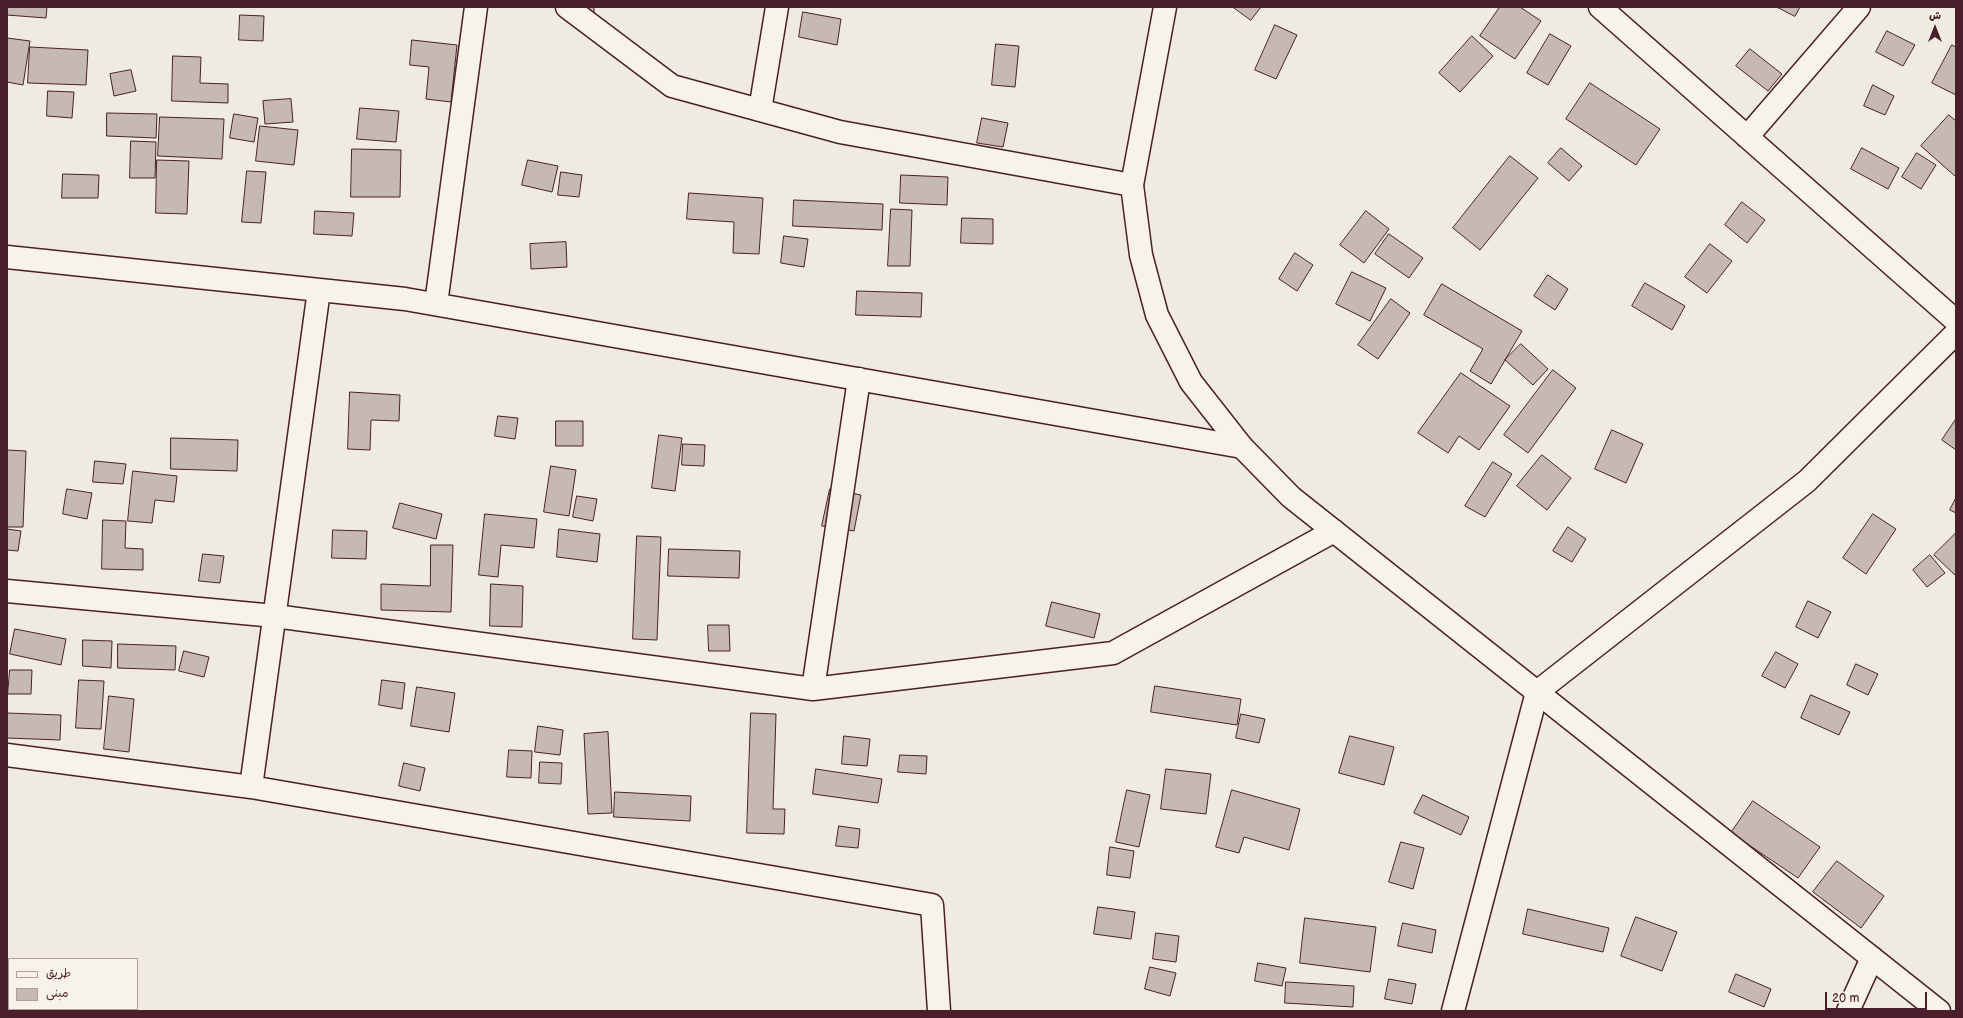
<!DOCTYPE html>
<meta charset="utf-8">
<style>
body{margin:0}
#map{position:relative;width:1963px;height:1018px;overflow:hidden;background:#f0ebe0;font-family:"Balsamiq Sans","Playpen Sans Arabic",sans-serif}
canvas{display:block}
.frame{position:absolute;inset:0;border:8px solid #4a1f2b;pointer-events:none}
.legend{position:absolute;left:8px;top:958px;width:130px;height:52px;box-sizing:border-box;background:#f7f3e8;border:1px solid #b29e9c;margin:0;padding:5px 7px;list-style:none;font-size:12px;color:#4a1f2b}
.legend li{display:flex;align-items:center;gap:8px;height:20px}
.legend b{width:20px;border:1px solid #b29e9c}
.north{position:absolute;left:1915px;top:8px;width:40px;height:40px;-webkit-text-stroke:3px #f7f3e8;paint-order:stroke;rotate:0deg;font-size:11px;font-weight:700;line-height:16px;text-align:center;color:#4a1f2b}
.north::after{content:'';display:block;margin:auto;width:14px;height:18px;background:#4a1f2b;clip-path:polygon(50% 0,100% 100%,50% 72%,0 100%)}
.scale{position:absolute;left:1825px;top:992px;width:102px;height:18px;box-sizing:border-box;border:2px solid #4a1f2b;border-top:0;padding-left:5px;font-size:12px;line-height:14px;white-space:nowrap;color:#4a1f2b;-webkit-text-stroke:3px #f7f3e8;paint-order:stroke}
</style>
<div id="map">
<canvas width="1963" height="1018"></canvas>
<div class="frame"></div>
<ul class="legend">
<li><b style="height:5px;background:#f7f3e8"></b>طريق</li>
<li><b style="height:11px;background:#c6b8b3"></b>مبنى</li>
</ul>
<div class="north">ش</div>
<div class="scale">20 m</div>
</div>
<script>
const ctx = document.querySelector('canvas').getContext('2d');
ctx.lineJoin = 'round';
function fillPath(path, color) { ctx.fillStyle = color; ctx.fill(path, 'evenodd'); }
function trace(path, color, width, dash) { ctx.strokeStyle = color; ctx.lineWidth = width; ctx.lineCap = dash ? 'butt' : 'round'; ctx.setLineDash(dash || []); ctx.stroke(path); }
const building = new Path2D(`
 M7 7H47L46 18 7 15Z
 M572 7H594V13L572 12Z
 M1233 7H1261L1251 20Z
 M1500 7H1520L1541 21 1515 59 1480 36Z
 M1777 7H1800L1795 16Z
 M803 12 841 19 837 45 799 37Z
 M240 15 264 16 263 41 239 40Z
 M1275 25 1297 35 1276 79 1255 70Z
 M1887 31 1915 45 1903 66 1876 52Z
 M1550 34 1571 46 1548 85 1527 73Z
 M1472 36 1493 56 1460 92 1439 73Z
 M7 38 30 41 23 85 7 82Z
 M412 40 457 45 451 102 426 99 429 67 410 65Z
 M996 44 1019 46 1015 87 992 85Z
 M1952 45 1956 47V95L1932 83Z
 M30 47 88 50 86 85 28 83Z
 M1750 49 1782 74 1768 91 1736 66Z
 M173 56 201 57 200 83 228 84V103L172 101Z
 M131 70 136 91 114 96 110 74Z
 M1590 83 1660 129 1636 165 1566 119Z
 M1873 85 1894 96 1885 115 1864 106Z
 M48 91 74 92 72 118 47 116Z
 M291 99 293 122 265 124 263 101Z
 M360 108 399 111 396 142 357 139Z
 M107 113 157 114 156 138 107 136Z
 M234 114 258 118 254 142 230 138Z
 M1949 115 1956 121V177L1921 146Z
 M160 117 224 119 222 159 158 156Z
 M982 118 1008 123 1003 147 977 143Z
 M260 126 298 130 294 165 256 161Z
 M131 141 156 142 155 178H130Z
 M1561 148 1582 166 1569 181 1548 163Z
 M1862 148 1899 168 1888 189 1851 169Z
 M352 149 401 150 400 197H351Z
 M1917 153 1936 165 1921 189 1902 177Z
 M1510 156 1538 178 1480 250 1453 228Z
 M157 160 189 161 187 214 156 213Z
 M528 160 558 166 552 192 522 185Z
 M247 171 266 172 261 223 242 222Z
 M561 172 582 175 579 197 558 195Z
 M63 174 99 175 98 198H62Z
 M901 175 948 177 947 205 900 203Z
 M689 193 763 198 759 254 733 253 734 222 687 219Z
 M794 200 883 204 882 230 793 226Z
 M1742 202 1765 220 1747 243 1725 225Z
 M891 209 912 210 910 266H888Z
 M315 211 354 213 352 236 314 234Z
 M1366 211 1389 229 1364 263 1340 245Z
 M962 218 993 219V244L961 243Z
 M1389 234 1423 258 1409 278 1375 254Z
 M784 236 808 239 804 267 781 263Z
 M566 242 567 267 531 269 530 244Z
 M1710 244 1732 261 1707 293 1685 277Z
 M1295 253 1313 265 1297 291 1279 279Z
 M1352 272 1386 288 1370 321 1336 304Z
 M1548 275 1568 289 1555 310 1534 296Z
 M1645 283 1685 306 1672 330 1632 306Z
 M1442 284 1522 331 1491 384 1470 371 1483 349 1424 315Z
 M857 291 922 293 921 317 856 315Z
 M1391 299 1410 313 1378 359 1358 345Z
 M1521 344 1548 369 1533 385 1505 360Z
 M1553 370 1576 388 1528 453 1504 435Z
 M1461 373 1510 406 1479 450 1459 436 1448 453 1418 433Z
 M350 392 400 395 399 421 371 420 370 450 348 449Z
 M498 416 518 418 515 439 495 436Z
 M1956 419V450L1942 440Z
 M556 421H583V446H556Z
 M1612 430 1643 444 1626 483 1595 469Z
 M659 435 682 438 675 491 652 488Z
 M171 438 238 440 237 471 171 469Z
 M683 444 705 445 704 466 682 465Z
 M7 450 26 451 23 527H7Z
 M1542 455 1571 478 1547 510 1517 486Z
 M95 461 126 464 123 484 93 482Z
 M1493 462 1512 474 1485 517 1465 506Z
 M551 466 576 470 569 516 544 512Z
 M133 471 177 476 174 502 155 500 152 523 128 521Z
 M67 489 92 493 87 519 63 514Z
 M830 489 861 495 854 531 822 526Z
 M577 496 597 499 593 521 573 517Z
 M1956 498V513L1950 510Z
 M400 503 442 514 436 539 393 528Z
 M485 514 537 519 534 548 501 545 498 577 479 575Z
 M1873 514 1896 529 1866 574 1843 558Z
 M103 520 126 521 125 548 143 549V570L102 569Z
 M1568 527 1586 539 1572 562 1553 551Z
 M7 529 21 531 18 551 7 550Z
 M559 529 600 534 597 562 557 557Z
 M333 530 367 531 366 559 332 558Z
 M1956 533V576L1934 555Z
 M637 536 661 537 657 640 633 639Z
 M431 545H453L451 612 381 610V584L430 586Z
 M669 549 740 551 739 578 668 576Z
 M203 554 224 556 220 583 199 581Z
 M1930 555 1945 573 1927 587 1913 570Z
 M491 584 523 586 522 627 490 626Z
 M1808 601 1831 612 1818 638 1796 627Z
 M1052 602 1100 614 1094 638 1046 626Z
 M708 625H729L730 651H709Z
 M15 629 66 639 61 665 10 654Z
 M83 640 112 641 111 668 83 666Z
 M118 644 176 646 175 670 118 668Z
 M184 651 209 657 204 677 179 671Z
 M1776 652 1798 664 1785 688 1762 676Z
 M1856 664 1878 674 1868 695 1847 685Z
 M10 670H32L31 694H8Z
 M79 680 104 681 101 729 76 728Z
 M382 680 405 683 402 709 379 705Z
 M1155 686 1241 699 1237 725 1151 712Z
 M417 687 455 693 449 732 411 726Z
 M1811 695 1850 712 1839 735 1801 718Z
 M109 696 134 699 129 752 104 749Z
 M7 713 61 715 60 740 7 738Z
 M751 713 776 714 773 809H785L784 834 747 833Z
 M1241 714 1265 719 1259 743 1236 738Z
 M538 726 563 730 560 755 535 752Z
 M608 732 612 813 588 814 584 734Z
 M844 736 870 739 867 766 842 764Z
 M1350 736 1394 747 1384 785 1339 773Z
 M509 750 532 751 531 778 507 777Z
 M900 755 927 756 926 774 898 772Z
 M540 762 562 763 561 784 539 783Z
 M404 763 425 768 420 791 399 786Z
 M816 769 882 779 878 803 813 794Z
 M1166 769 1211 774 1206 814 1161 809Z
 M1127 790 1150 795 1139 847 1116 842Z
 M1232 790 1300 809 1289 850 1244 837 1239 853 1216 847Z
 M615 792 691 796 690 821 614 817Z
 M1423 795 1469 817 1461 835 1414 813Z
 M1753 801 1820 847 1798 878 1731 833Z
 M839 826 860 829 858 848 836 846Z
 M1401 842 1424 848 1413 889 1389 882Z
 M1110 847 1134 851 1130 878 1107 875Z
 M1837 861 1884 896 1861 928 1813 892Z
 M1098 907 1135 912 1131 939 1094 934Z
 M1528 909 1609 928 1603 952 1523 934Z
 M1636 917 1677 932 1662 971 1621 956Z
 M1305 918 1376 927 1370 972 1300 963Z
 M1403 923 1436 930 1432 953 1398 946Z
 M1156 933 1179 936 1176 962 1153 959Z
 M1258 963 1286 968 1282 986 1255 981Z
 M1150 967 1176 973 1170 996 1145 989Z
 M1736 974 1771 989 1764 1007 1729 992Z
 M1389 979 1416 984 1412 1004 1385 999Z
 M1286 982 1354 986 1353 1007 1285 1003Z`);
const minor = new Path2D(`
 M567 7 672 86 840 132 1132 185
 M1600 7 1956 321
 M760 110 777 7
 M1747 137 1859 7
 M7 257 405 299 1242 447
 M436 304 476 7
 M7 591 275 616 813 689 1113 653 1334 531
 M813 689 859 379
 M7 755 251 787 932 905 939 1011
 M251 787 319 290
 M1453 1011 1537 692 1807 481 1956 333
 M1848 1011 1872 958`);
const trunk = new Path2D(`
 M1165 7 1132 185 1141 255 1157 315 1191 382 1242 447 1291 497 1939 1011`);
fillPath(building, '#c6b8b3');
trace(building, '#4a1f2b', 1);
trace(minor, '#4a1f2b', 25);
trace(trunk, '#4a1f2b', 25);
trace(minor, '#f7f3e8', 22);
trace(trunk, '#f7f3e8', 22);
</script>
